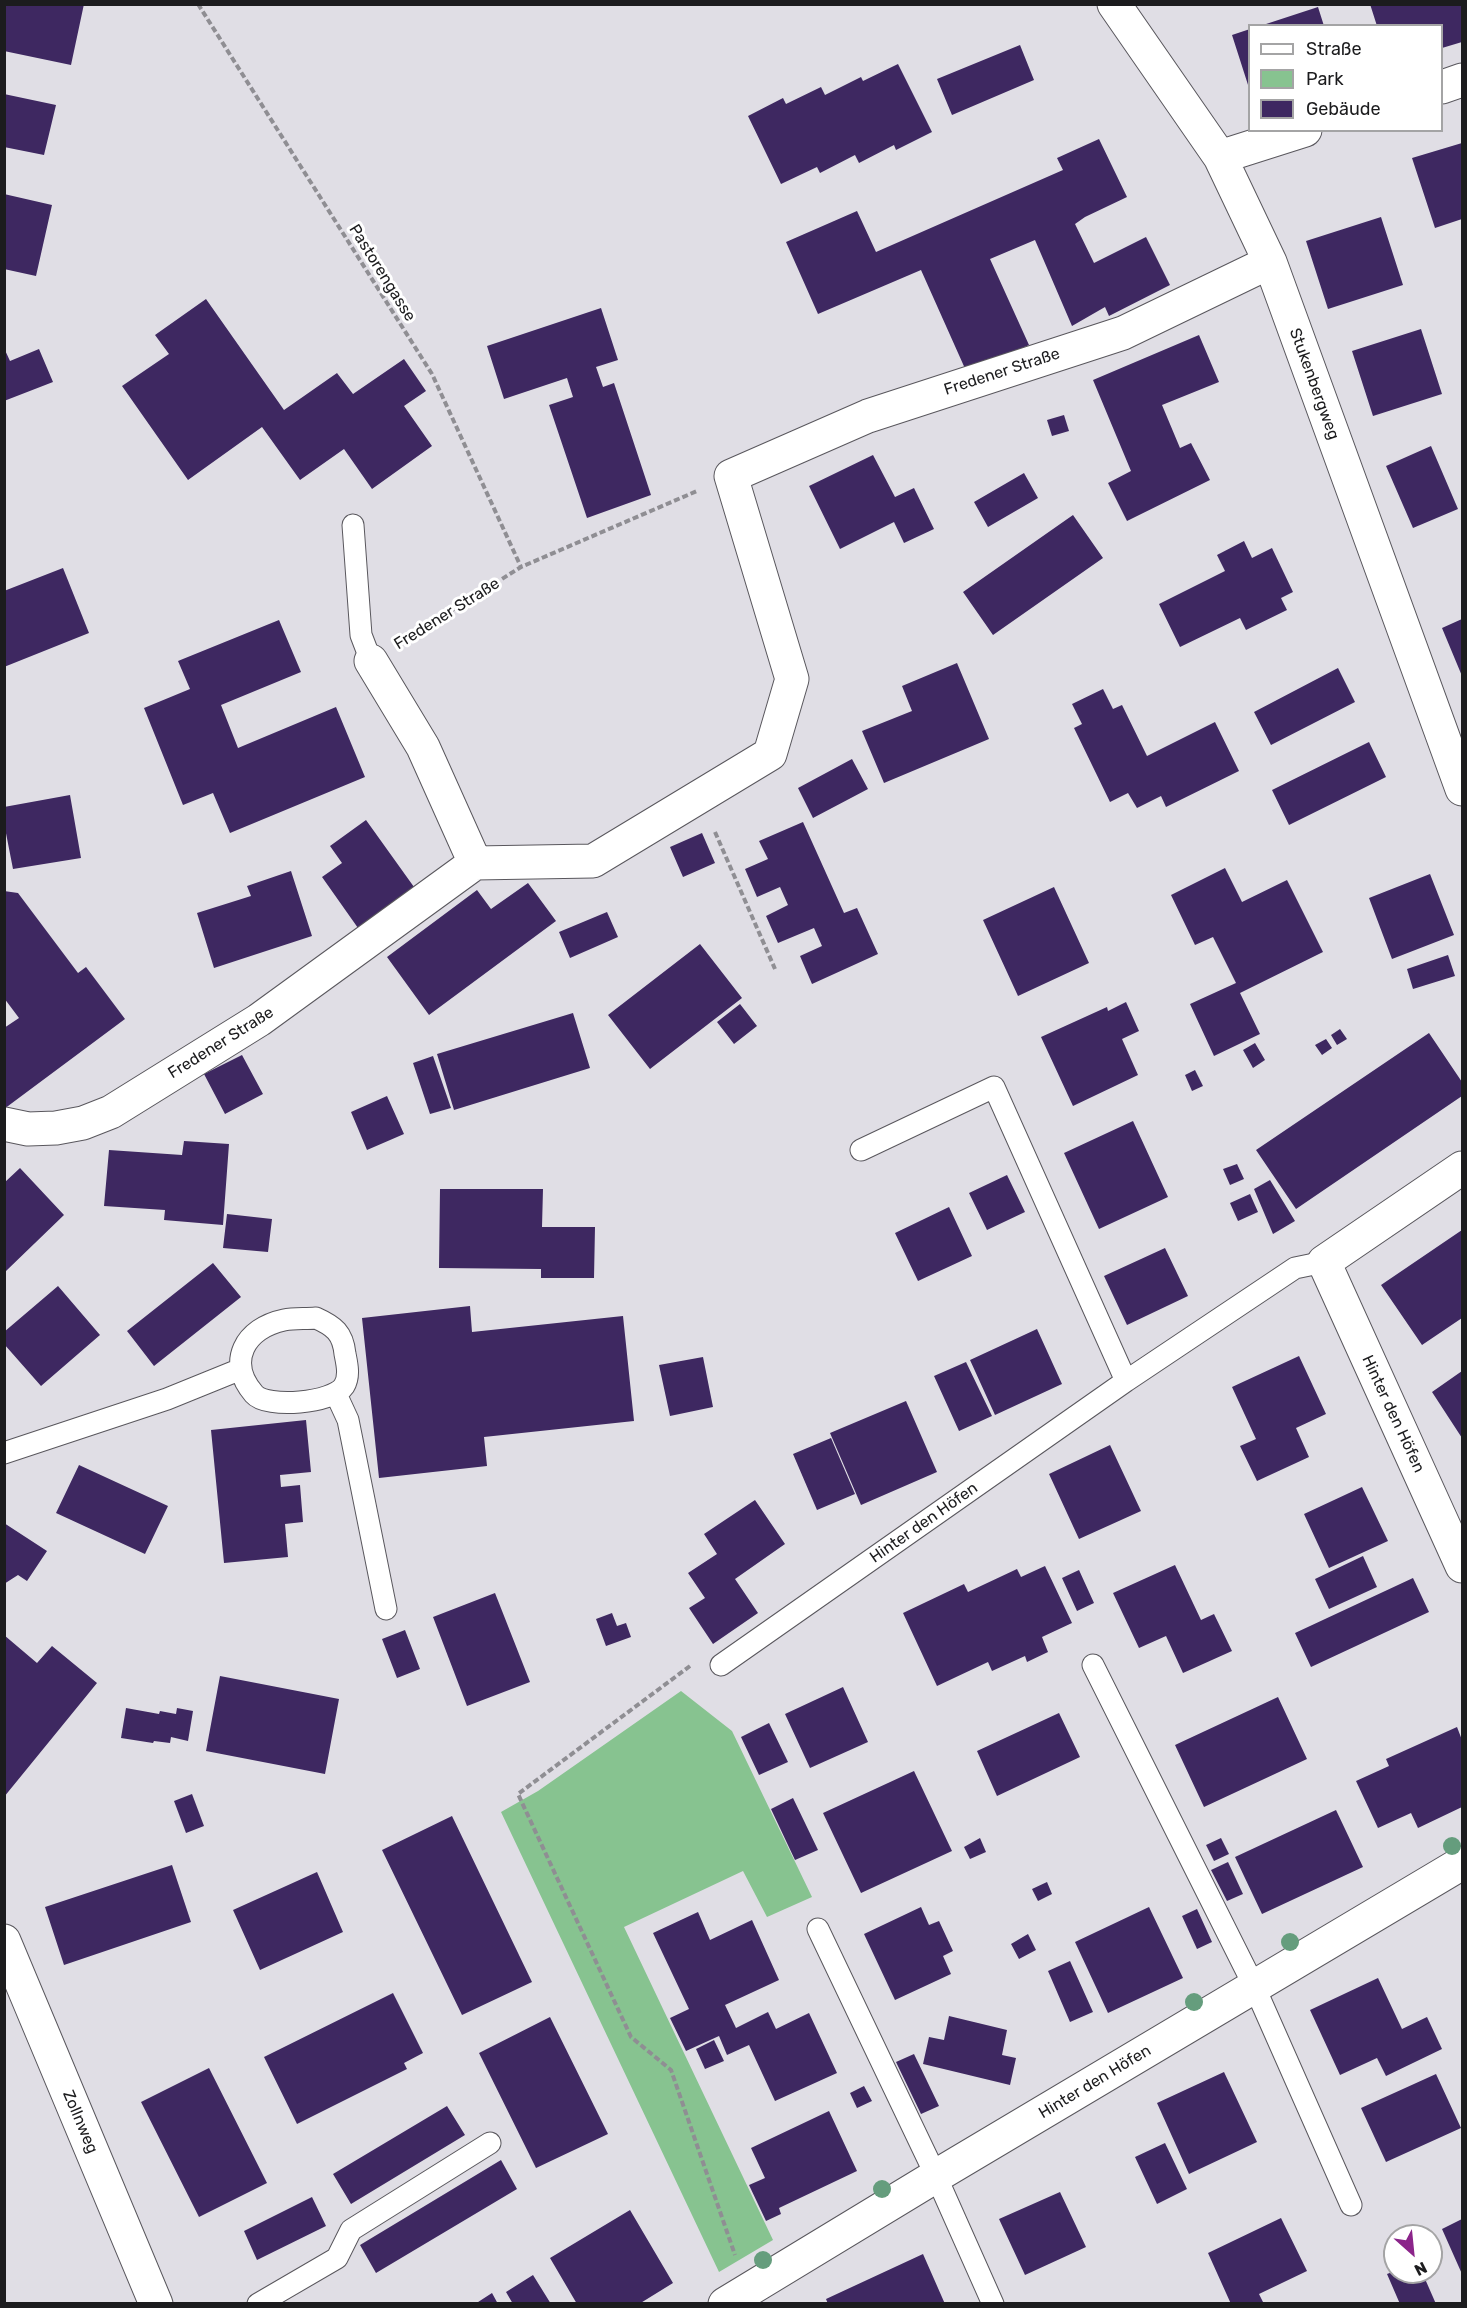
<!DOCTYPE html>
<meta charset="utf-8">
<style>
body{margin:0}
#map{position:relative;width:1467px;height:2308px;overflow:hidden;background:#e0dee5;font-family:Rubik,sans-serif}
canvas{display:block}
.frame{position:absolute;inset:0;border:6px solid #1c1c1e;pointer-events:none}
.legend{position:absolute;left:1248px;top:24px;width:195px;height:108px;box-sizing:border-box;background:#fff;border:2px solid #a4a4a5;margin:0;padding:8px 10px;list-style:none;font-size:18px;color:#1c1c1e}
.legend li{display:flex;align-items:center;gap:12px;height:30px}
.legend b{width:30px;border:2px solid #a4a4a5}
.north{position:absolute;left:1383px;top:2224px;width:60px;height:60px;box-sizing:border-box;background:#fff;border:2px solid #a4a4a5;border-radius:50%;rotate:153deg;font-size:16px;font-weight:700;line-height:24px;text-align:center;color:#1c1c1e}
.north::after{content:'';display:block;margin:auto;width:21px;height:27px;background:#8b248a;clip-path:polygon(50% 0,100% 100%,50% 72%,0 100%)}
</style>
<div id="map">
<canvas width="1467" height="2308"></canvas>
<div class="frame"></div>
<ul class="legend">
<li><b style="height:8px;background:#fff"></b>Straße</li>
<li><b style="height:16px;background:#87c390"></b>Park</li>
<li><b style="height:16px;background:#3e2861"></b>Gebäude</li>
</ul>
<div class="north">N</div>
</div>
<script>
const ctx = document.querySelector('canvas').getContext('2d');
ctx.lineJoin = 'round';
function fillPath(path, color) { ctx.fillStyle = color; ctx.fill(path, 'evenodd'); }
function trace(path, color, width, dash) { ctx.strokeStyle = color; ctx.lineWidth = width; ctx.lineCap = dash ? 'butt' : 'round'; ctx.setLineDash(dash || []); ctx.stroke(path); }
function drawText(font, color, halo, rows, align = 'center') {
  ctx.font = font + ' Rubik,sans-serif'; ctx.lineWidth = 6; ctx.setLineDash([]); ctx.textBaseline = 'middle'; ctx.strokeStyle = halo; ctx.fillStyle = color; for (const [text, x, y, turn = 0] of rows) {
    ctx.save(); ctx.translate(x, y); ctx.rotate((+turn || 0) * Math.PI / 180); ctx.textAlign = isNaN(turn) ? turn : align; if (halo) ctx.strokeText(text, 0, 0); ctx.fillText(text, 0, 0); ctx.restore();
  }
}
const green = new Path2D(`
 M681 1691 732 1731 812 1897 767 1917 743 1871 624 1927 773 2240 719 2272 501 1812 538 1791Z`);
const building = new Path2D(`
 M4 4H84L71 65 4 51Z
 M1370 4H1462V42L1442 48V26H1377Z
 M1318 7 1324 26H1263V25Z
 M1250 29V88H1249L1232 35Z
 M1020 45 1034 80 952 115 937 79Z
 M898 64 932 132 896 150 894 145 859 163 855 155 820 173 817 167 781 184 748 116 783 98 786 104 821 87 825 95 861 77 863 81Z
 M4 94 56 105 44 155 4 147Z
 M1099 139 1127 197 1085 217 1075 224 1094 263 1146 237 1170 285 1109 316 1105 307 1072 326 1035 240 990 259 1029 345 967 373 921 270 818 314 786 242 857 211 876 252 1063 170 1057 158Z
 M1462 143V219L1435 228 1412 158Z
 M4 194 52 205 36 276 4 269Z
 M1381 217 1403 285 1328 309 1306 241Z
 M206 299 284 410 337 373 353 394 404 359 426 391 404 406 432 446 372 489 344 449 300 480 262 427 188 480 122 386 169 354 155 335Z
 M601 308 618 360 596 367 603 387 614 383 651 495 587 518 549 405 573 397 567 378 504 399 487 346Z
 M1421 329 1442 394 1373 416 1352 351Z
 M1199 335 1219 382 1162 405 1180 448 1191 443 1210 480 1127 521 1108 483 1131 471 1093 380Z
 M4 348 10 361 39 349 53 382 4 401Z
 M1064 415 1069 431 1052 436 1047 420Z
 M1431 446 1458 509 1413 528 1386 466Z
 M873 455 895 497 914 488 934 529 904 543 894 522 840 549 809 486Z
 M1024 473 1038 498 988 527 974 502Z
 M1073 515 1103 558 993 635 963 592Z
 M1244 541 1252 558 1272 548 1293 592 1281 598 1287 610 1246 630 1240 618 1180 647 1159 604 1225 571 1217 555Z
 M63 568 89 633 4 667V591Z
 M1462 619V676L1442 628Z
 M279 620 301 672 221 705 238 748 336 707 365 777 230 833 213 793 183 805 144 708 190 689 178 661Z
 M957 663 989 739 884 783 862 731 912 711 902 686Z
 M1338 668 1355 702 1271 745 1254 712Z
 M1103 689 1113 709 1122 705 1147 756 1215 722 1239 771 1166 807 1161 796 1137 808 1128 793 1110 802 1074 728 1082 724 1072 704Z
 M1369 742 1386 777 1289 825 1272 790Z
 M852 759 868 789 813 818 798 788Z
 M70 795 81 858 13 869 4 823V807Z
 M366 820 414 887 358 928 322 877 342 863 330 846Z
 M803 822 844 913 857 908 878 954 812 984 800 956 822 946 814 928 778 943 766 916 788 905 780 887 757 897 745 869 768 859 759 841Z
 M702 833 715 863 683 877 670 847Z
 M1225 868 1242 902 1287 880 1323 952 1240 993 1260 1034 1214 1056 1190 1004 1236 983 1213 937 1195 945 1171 895Z
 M291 871 312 936 214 968 197 913 251 896 247 886Z
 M1430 874 1454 935 1392 959 1369 898Z
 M528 883 556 921 429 1015 387 957 477 890 491 909Z
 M1054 887 1089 963 1018 996 983 920Z
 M4 891 18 893 78 973 86 967 125 1019 4 1109V1028L19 1018 4 998Z
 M607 912 618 937 570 958 559 932Z
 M700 944 742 998 650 1069 608 1015Z
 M1448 955 1455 976 1413 989 1407 969Z
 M1126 1002 1139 1031 1122 1039 1138 1075 1073 1106 1041 1037 1107 1007 1108 1011Z
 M740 1004 757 1026 734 1044 717 1022Z
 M573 1013 590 1068 454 1110 437 1054Z
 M1340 1029 1347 1039 1337 1045 1331 1035Z
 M1429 1033 1462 1082V1096L1296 1209 1256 1150Z
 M1326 1039 1332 1048 1322 1055 1315 1045Z
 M1255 1043 1265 1060 1253 1068 1243 1050Z
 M242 1055 263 1094 225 1114 204 1074Z
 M433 1056 451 1108 430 1114 413 1063Z
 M1195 1070 1203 1086 1192 1091 1185 1075Z
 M387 1096 404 1134 367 1150 351 1112Z
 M1133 1121 1168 1197 1099 1229 1064 1153Z
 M184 1141 229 1144 223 1225 164 1220 165 1210 104 1206 109 1150 182 1155Z
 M1237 1164 1244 1179 1230 1185 1223 1169Z
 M20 1168 64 1215 6 1271 4 1183Z
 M1007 1175 1025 1212 987 1230 969 1193Z
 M1270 1180 1295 1221 1273 1234 1254 1189Z
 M440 1189H543L542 1227H595L594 1278H541V1269L439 1268Z
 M1250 1194 1258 1212 1238 1221 1230 1203Z
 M949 1207 972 1256 918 1281 895 1233Z
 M227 1214 272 1219 268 1252 223 1248Z
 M1462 1230V1318L1422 1345 1381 1285Z
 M1165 1248 1188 1296 1127 1325 1104 1276Z
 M213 1263 241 1297 154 1366 127 1331Z
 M58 1286 100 1335 41 1386 4 1344V1332Z
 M470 1306 472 1332 623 1316 634 1421 484 1437 487 1466 379 1478 362 1318Z
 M1037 1329 1062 1384 995 1415 970 1360Z
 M1299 1356 1326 1414 1296 1428 1309 1457 1257 1481 1240 1446 1256 1439 1232 1387Z
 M703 1357 713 1407 670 1416 659 1365Z
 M966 1362 992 1416 959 1431 934 1376Z
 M1462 1371V1438L1432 1392Z
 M906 1401 937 1472 861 1505 830 1433Z
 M306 1420 311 1472 280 1475 281 1487 300 1485 303 1522 285 1524 288 1557 224 1563 211 1430Z
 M831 1438 855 1494 817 1510 793 1454Z
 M1110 1445 1141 1511 1079 1539 1049 1474Z
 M79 1465 168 1506 145 1554 56 1513Z
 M1362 1487 1388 1541 1329 1568 1304 1514Z
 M755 1500 785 1544 735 1579 758 1613 713 1644 689 1608 705 1598 688 1573 717 1554 704 1534Z
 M4 1523 47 1551 27 1581 18 1575 4 1584Z
 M1363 1556 1377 1587 1329 1609 1315 1579Z
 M1175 1565 1201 1620 1214 1614 1232 1651 1183 1673 1166 1636 1139 1648 1113 1593Z
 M1045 1566 1072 1623 1042 1637 1048 1652 1027 1662 1025 1656 992 1671 988 1662 937 1686 903 1613 964 1584 968 1592 1017 1569 1021 1577Z
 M1079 1570 1094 1603 1077 1611 1062 1578Z
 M1413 1578 1429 1612 1311 1667 1295 1633Z
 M495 1593 530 1682 467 1706 433 1617Z
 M612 1613 617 1626 626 1623 631 1637 606 1646 596 1619Z
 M405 1630 420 1669 397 1678 382 1639Z
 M4 1635 37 1663 52 1646 97 1683 4 1797Z
 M220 1676 339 1699 325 1774 206 1751Z
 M843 1687 868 1742 810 1768 785 1714Z
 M1278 1697 1307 1759 1204 1807 1175 1745Z
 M126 1708 159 1714 160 1711 176 1714 177 1708 193 1711 188 1741 171 1737 170 1743 154 1741 153 1743 121 1738Z
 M1059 1713 1080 1757 997 1796 977 1751Z
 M769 1723 788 1762 759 1775 741 1737Z
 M1457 1727 1462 1740V1807L1418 1828 1411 1813 1378 1828 1356 1781 1389 1766 1386 1759Z
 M914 1771 952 1851 861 1893 823 1813Z
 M192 1794 204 1826 186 1833 174 1801Z
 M793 1798 818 1850 795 1860 771 1809Z
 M1336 1810 1363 1867 1262 1914 1235 1857Z
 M452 1816 532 1982 462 2015 382 1850Z
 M980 1838 986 1852 970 1859 964 1847Z
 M1221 1838 1229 1854 1214 1861 1206 1845Z
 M1228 1862 1243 1894 1227 1901 1211 1870Z
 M172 1865 191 1922 64 1965 45 1907Z
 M317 1872 343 1932 260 1970 233 1910Z
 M1047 1882 1052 1894 1038 1901 1032 1889Z
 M921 1907 929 1925 939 1921 953 1951 943 1956 951 1974 895 2000 864 1934Z
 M1149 1907 1183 1978 1108 2013 1075 1942Z
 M1197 1909 1212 1942 1197 1949 1182 1916Z
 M698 1912 710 1940 752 1920 779 1980 725 2005 736 2028 768 2012 776 2029 809 2013 837 2073 775 2101 749 2045 727 2055 719 2036 686 2051 670 2018 689 2009 653 1933Z
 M1028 1934 1036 1950 1019 1959 1011 1944Z
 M1070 1961 1093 2012 1070 2022 1048 1971Z
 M1378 1978 1402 2029 1427 2017 1442 2049 1386 2076 1377 2058 1340 2075 1310 2010Z
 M393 1993 423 2053 404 2063 407 2069 297 2124 264 2057Z
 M949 2016 1007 2030 1002 2055 1016 2058 1010 2085 923 2064 929 2037 944 2040Z
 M550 2017 608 2134 536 2168 479 2053Z
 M714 2040 724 2061 705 2069 696 2049Z
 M914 2054 939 2106 921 2114 896 2062Z
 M209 2068 267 2183 199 2217 141 2102Z
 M1224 2072 1257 2142 1189 2174 1157 2103Z
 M1436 2074 1461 2128 1386 2162 1361 2108Z
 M864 2086 872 2101 857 2108 850 2093Z
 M447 2106 465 2135 351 2204 333 2174Z
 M829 2111 857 2171 779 2208 781 2214 766 2221 749 2185 765 2178 751 2148Z
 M1165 2143 1187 2189 1157 2204 1135 2157Z
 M501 2160 517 2189 376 2273 360 2245Z
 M1060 2192 1086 2247 1025 2275 999 2219Z
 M312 2197 326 2226 257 2260 244 2231Z
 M630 2210 673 2283 639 2304H577L550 2258Z
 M1281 2218 1307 2271 1259 2294 1264 2304H1231L1208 2253Z
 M1462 2219V2274L1442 2229Z
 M923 2254 945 2304H828L826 2299Z
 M1395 2271 1422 2272 1436 2304H1400L1387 2274Z
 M533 2275 551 2304H513L506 2292Z
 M492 2293 498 2304H475Z`);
const path = new Path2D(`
 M198 4 432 374 521 567
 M403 641 521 567 697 491
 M715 832 775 969
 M690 1666 518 1794 631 2037 671 2070 735 2255`);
const lane = new Path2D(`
 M353 525 361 635 371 661
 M861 1150 994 1087 1126 1381
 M316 1318C334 1326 343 1333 345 1354 347 1364 350 1376 344 1386 333 1403 267 1409 254 1394 226 1362 245 1328 284 1320 294 1318 305 1319 316 1318Z
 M336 1394 348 1420 386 1609
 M4 1453 167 1399 241 1369
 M721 1665 1126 1381 1295 1268 1324 1262
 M1093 1665 1255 1988 1351 2205
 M818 1929 936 2176 993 2304
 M258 2304 337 2258 351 2230 490 2143`);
const street = new Path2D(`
 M1114 4 1220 157 1270 262 1462 789
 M1442 87 1462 80
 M1220 157 1305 130
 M371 661 423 747 475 863
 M4 1124 28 1129 56 1128 83 1123 111 1112 259 1020 475 863 593 861 770 754 792 679 731 476 868 416 1123 333 1270 262
 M1462 1168 1324 1262 1462 1566
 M4 1941 156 2304
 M725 2304 936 2176 1462 1863`);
const trees = [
 [1452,1846],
 [1290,1942],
 [1194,2002],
 [882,2189],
 [763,2260]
];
const streetNames = [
 ["Pastorengasse",382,273,58],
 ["Fredener Straße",1002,372,-18],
 ["Stukenbergweg",1314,384,70],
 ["Fredener Straße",447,614,-32],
 ["Fredener Straße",221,1043,-32],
 ["Hinter den Höfen",1393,1414,65],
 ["Hinter den Höfen",924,1523,-35],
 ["Hinter den Höfen",1095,2082,-31],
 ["Zollnweg",80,2122,67]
];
fillPath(green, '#87c390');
fillPath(building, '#3e2861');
trace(lane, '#59575d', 23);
trace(street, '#59575d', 35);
trace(path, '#8f8e93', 4, [6, 3]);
trace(lane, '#fff', 21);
trace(street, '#fff', 33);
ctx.fillStyle = '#659d7d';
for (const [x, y] of trees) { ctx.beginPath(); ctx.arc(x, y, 9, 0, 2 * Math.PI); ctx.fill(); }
drawText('16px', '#1c1c1e', '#fff', streetNames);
</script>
